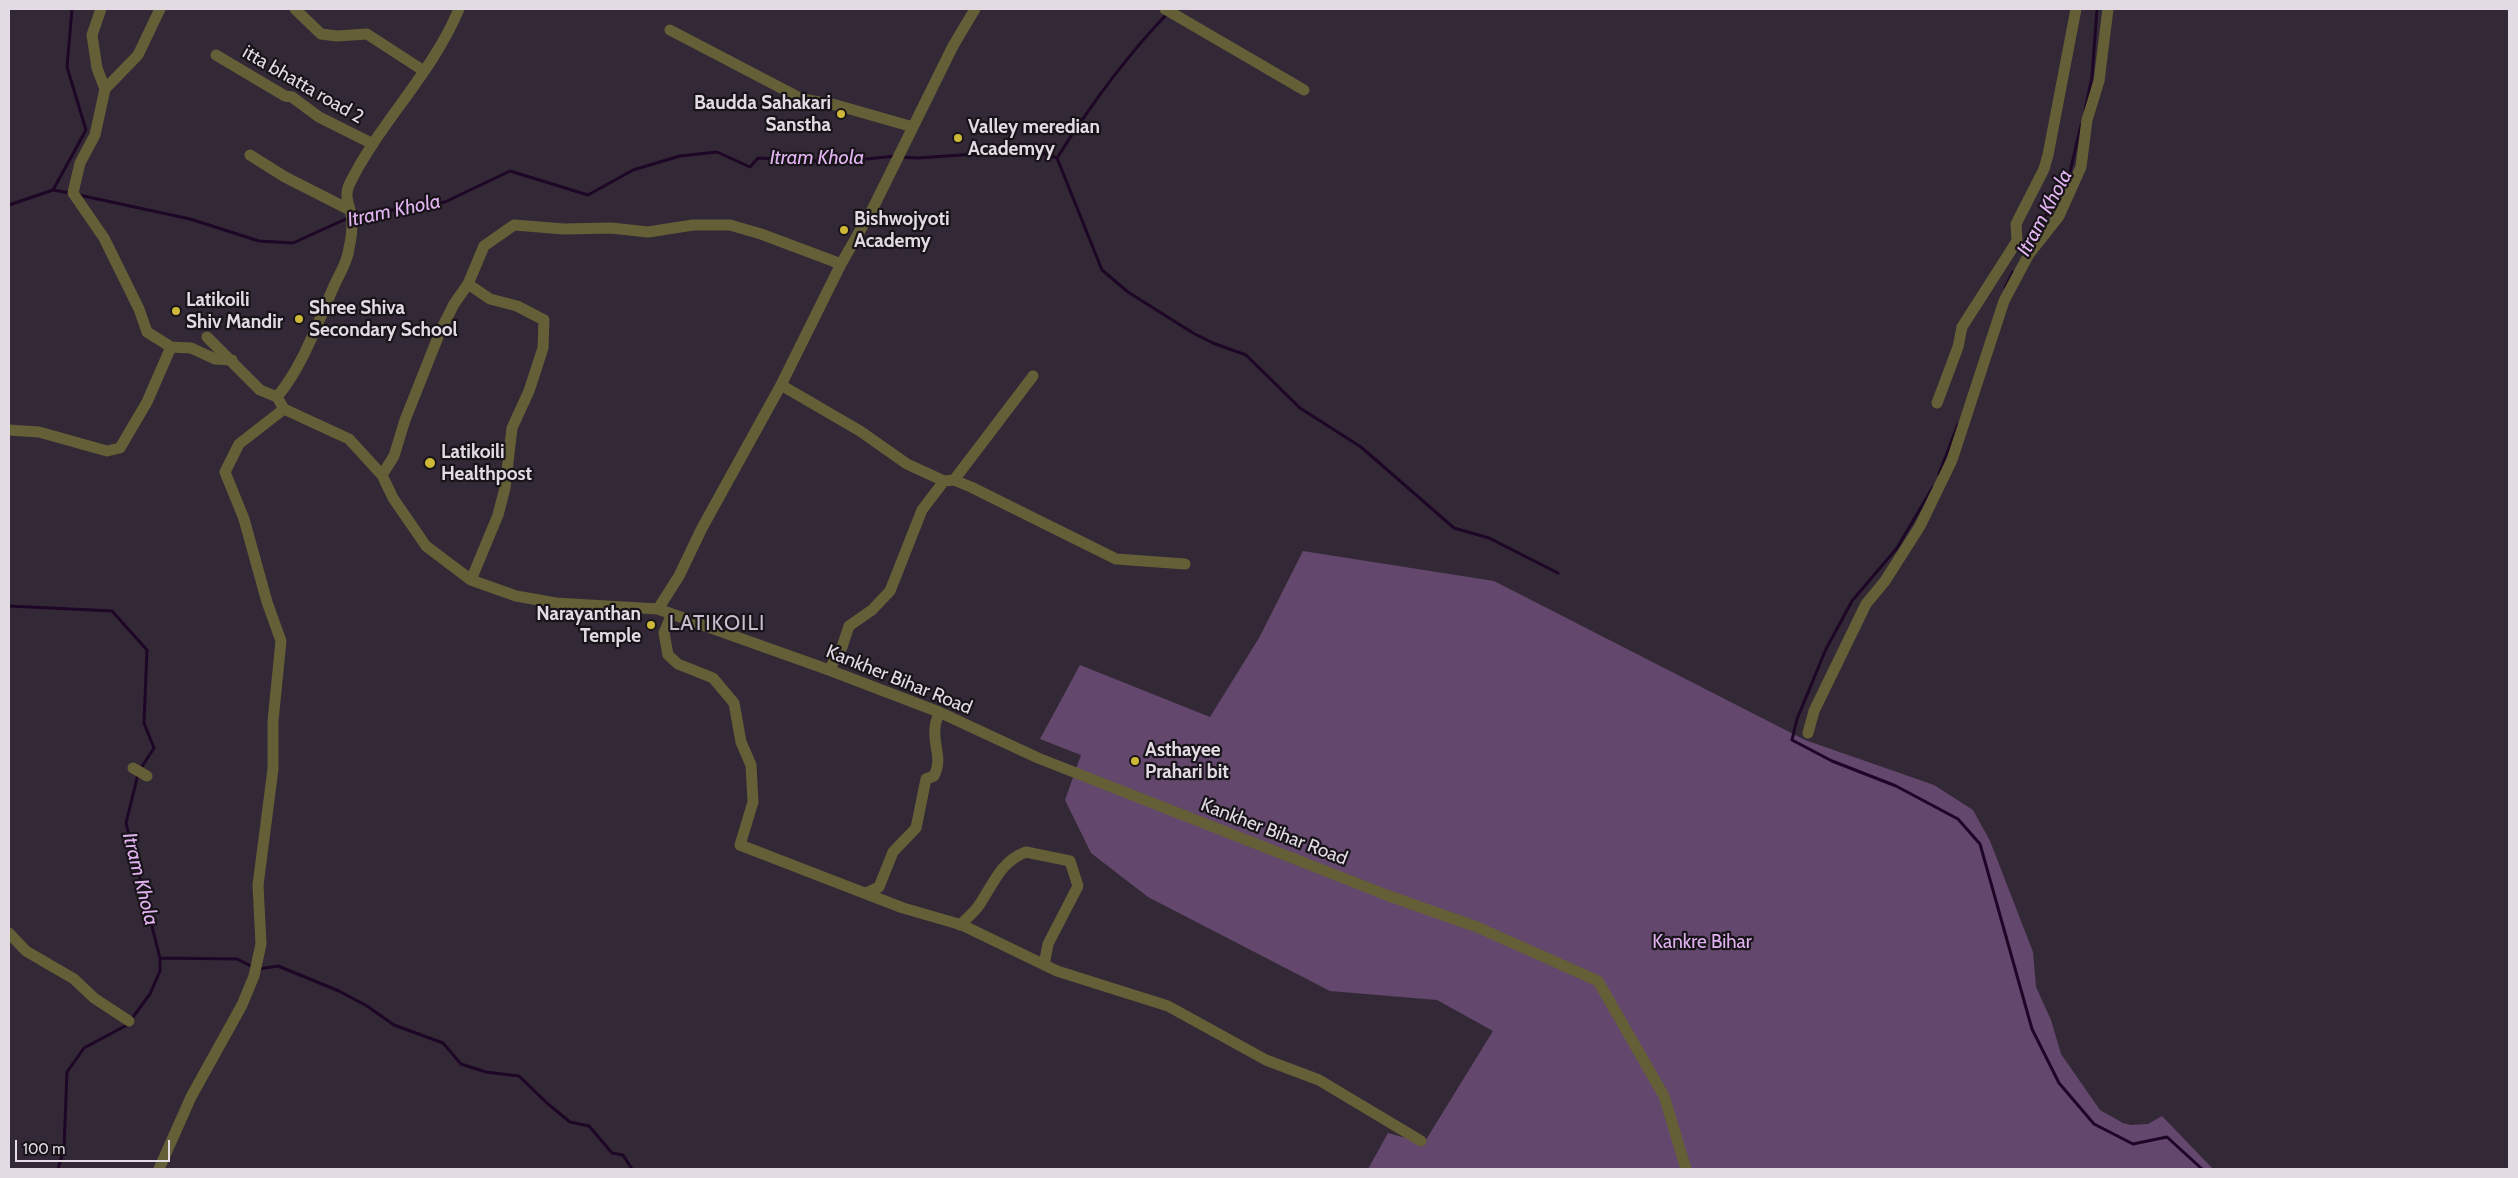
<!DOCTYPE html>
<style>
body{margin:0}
#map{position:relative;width:2518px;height:1178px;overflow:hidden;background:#332936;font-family:Cabin,sans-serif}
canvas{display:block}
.frame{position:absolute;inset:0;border:10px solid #e2dbe4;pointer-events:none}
.scale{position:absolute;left:15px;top:1140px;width:155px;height:22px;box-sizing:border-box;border:2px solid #e2dbe4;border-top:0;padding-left:6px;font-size:15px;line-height:18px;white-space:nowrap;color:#e2dbe4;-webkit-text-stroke:4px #18141a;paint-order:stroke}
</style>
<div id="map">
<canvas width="2518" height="1178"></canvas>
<div class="frame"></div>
<div class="scale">100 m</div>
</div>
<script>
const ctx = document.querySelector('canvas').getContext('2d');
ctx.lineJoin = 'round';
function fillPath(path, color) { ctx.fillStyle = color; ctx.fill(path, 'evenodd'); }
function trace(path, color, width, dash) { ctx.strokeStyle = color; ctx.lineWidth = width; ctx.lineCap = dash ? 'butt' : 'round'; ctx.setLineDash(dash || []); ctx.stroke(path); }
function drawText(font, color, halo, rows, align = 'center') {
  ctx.font = font + ' Cabin,sans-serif'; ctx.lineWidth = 4.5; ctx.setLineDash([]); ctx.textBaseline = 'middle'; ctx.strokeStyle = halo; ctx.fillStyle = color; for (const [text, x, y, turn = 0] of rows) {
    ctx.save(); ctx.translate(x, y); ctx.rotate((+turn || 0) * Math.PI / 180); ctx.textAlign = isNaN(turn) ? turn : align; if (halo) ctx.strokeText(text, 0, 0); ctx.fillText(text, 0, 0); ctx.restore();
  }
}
const forest = new Path2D(`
 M1303 551 1494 581 1805 740 1934 785 1973 810 1990 841 2033 952 2036 987 2051 1020 2061 1054 2100 1110 2123 1123 2131 1125 2148 1124 2162 1116 2213 1169H1368L1388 1133 1424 1143 1493 1031 1437 1000 1330 991 1148 897 1091 853 1065 800 1081 755 1040 739 1080 665 1210 717 1259 638Z`);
const stream = new Path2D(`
 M2085 110 2092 77 2097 9
 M901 157 918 158 1034 150 1057 158C1090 106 1125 57 1168 13
 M1057 158 1102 270 1128 292 1193 333 1213 343 1246 355 1300 408 1361 447 1454 528 1489 538 1558 573
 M53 190 86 130 67 67 72 9
 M79 195 190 219 259 241 293 243 348 218
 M9 205 53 190 70 193
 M354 216 445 202 510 171 588 195 633 170 680 156 717 152 750 167 758 158 838 162 895 156
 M2028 247 2070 172 2081 125
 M2005 288 2013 272
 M1939 474 1958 424
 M1933 487 1897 548 1852 601 1826 649 1797 719 1792 740 1832 761 1896 786 1958 819 1980 844 2032 1029 2059 1083 2094 1124 2133 1144 2167 1137 2202 1169
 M9 606 112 611 147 650 144 723 154 748 141 768
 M160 958 237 959 253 967
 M259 969 278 966 339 991 367 1006 394 1025 443 1043 461 1064 486 1072 519 1076 548 1104 570 1122 589 1126 612 1153 623 1155 632 1169
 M58 1169 64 1149 67 1072 84 1048 127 1025 150 994 160 971V958L126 823 138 774`);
const minor = new Path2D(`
 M101 9 92 35 97 68 105 89 95 135 80 163 73 193 104 238 139 309 147 332 171 347 191 348 215 359 232 360
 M295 9 321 34 337 36 367 34 424 71
 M1165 9 1304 90
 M670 30 802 99 836 105 913 127
 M216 55 285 96 292 97 319 117 373 144
 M105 89 138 55 160 9
 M250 155 285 177 350 210
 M468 284 490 299 517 306 544 320 543 348 529 391 512 428 505 488 498 515 471 580
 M207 337 260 390 277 397 284 409 349 439 382 475 393 498 426 546 471 580 516 596 556 603 658 609 829 670 939 712 1038 758 1389 896 1477 927 1598 981 1664 1096 1686 1169
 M781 385 860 431 907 464 944 481 954 480 971 487 1116 559 1185 564
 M277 397C303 366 317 324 334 286 339 275 348 261 349 248 351 240 352 230 352 222 352 208 343 199 349 185 379 123 432 74 459 9
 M1937 403 1958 347 1962 327 2017 241 2016 224 2044 169 2048 155 2076 9
 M9 430 39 432 107 451 120 448 147 402 171 347
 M382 475 394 456 405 420 440 332 454 304 468 284 484 246 514 225 564 229 611 228 648 232 693 225H730L761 234 841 264
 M954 480 1033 376
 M658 609 679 576 702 528 781 385 841 264 873 208 953 46 975 9
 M672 614 664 633 668 655 678 664 713 678 734 703 741 742 751 765 753 802 740 845 903 908 962 925 1057 971 1168 1006 1266 1060 1319 1080 1421 1141
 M829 670 842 647 849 626 872 610 890 591 922 510 944 481
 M1808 733 1814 711 1866 604 1885 581 1920 526 1952 460 2004 301 2029 254 2059 216 2081 167 2087 120 2099 81 2108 9
 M133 768 147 776
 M866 893 879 887 893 852 916 828 926 779 934 776C943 759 933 746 935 728 935 723 938 717 939 712
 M960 925C966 919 972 914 977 908 993 886 999 862 1026 852L1070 861 1078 886 1048 944 1044 965
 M9 933 26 951 74 979 94 998 129 1021
 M159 1169 191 1097 242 1005 254 976 261 944 258 885 273 769V721L281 641 267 602 244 519 225 472 239 444 284 409`);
const markers = [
 [841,114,5,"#ceb837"],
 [958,138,5,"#ceb837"],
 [844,230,5,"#ceb837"],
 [176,311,5,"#ceb837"],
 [299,319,5,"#ceb837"],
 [430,463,6,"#ceb837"],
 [651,625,5,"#ceb837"],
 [1135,761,5,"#ceb837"]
];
const streetNames = [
 ["itta bhatta road 2",303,85,30],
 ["Kankher Bihar Road",899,680,22],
 ["Kankher Bihar Road",1274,832,21]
];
const poiNames = [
 ["Baudda Sahakari",831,103,"right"],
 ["Sanstha",831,125,"right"],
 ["Valley meredian",968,127],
 ["Academyy",968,149],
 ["Bishwojyoti",854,219],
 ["Academy",854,241],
 ["Latikoili",186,300],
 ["Shiv Mandir",186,322],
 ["Shree Shiva",309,308],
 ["Secondary School",309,330],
 ["Latikoili",441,452],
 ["Healthpost",441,474],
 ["Narayanthan",641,614,"right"],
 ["Temple",641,636,"right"],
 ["Asthayee",1145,750],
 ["Prahari bit",1145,772]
];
const parkNames = [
 ["Kankre Bihar",1702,942]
];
const waterNames = [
 ["Itram Khola",817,158],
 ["Itram Khola",394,211,-12],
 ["Itram Khola",2045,213,-62],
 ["Itram Khola",140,879,76]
];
const quarterNames = [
 ["LATIKOILI",717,624]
];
fillPath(forest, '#63476c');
trace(stream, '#1e0626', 3);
trace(minor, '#655f37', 11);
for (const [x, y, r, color] of markers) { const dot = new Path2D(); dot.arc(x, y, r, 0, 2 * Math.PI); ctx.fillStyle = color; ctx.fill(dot); trace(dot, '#18141a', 2); }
drawText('19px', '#e2dbe4', '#18141a', streetNames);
drawText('bold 19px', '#e2dbe4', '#18141a', poiNames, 'left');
drawText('19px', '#e0b1ef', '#18141a', parkNames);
drawText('italic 20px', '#e3b4f2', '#18141a', waterNames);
ctx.letterSpacing = '1px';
drawText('21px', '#cabdce', '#18141a', quarterNames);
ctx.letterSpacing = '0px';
</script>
